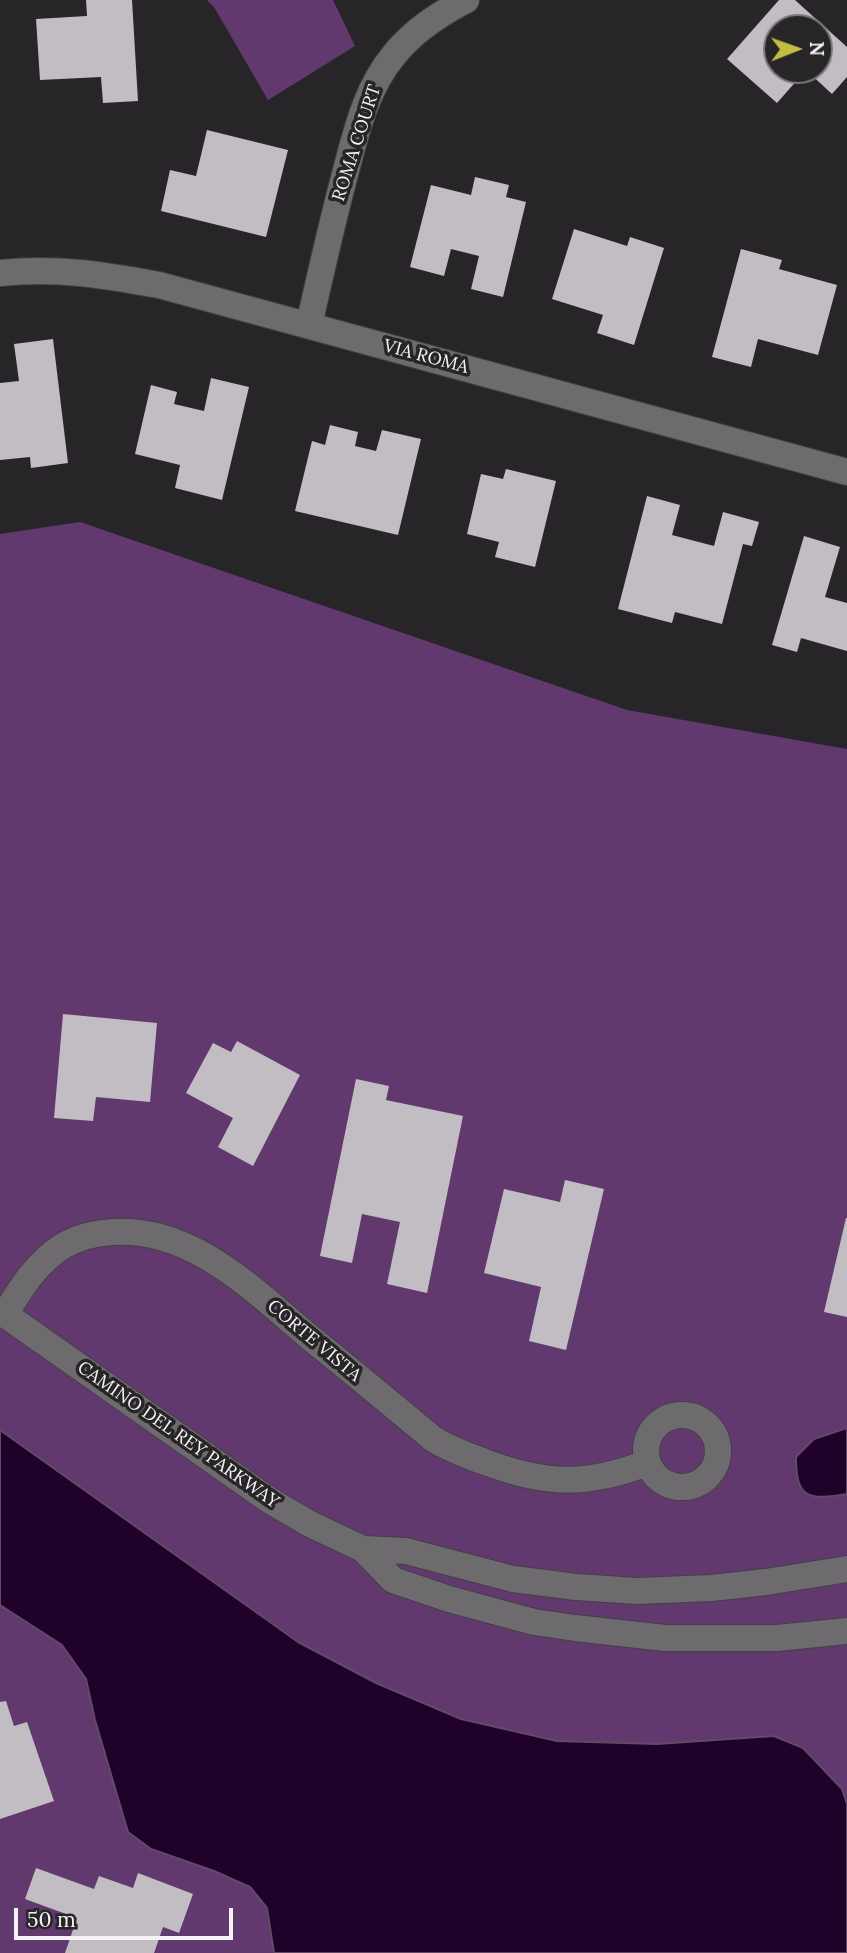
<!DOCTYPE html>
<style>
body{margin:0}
#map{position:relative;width:847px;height:1953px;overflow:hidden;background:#282529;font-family:Lora,serif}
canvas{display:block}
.north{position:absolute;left:763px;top:14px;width:70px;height:70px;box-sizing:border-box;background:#282529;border:2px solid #7a777b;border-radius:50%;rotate:89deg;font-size:19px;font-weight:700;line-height:28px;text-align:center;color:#f5f3f5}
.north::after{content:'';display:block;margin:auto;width:24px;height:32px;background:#c1be40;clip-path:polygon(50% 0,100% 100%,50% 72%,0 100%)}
.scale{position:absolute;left:14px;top:1908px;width:219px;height:32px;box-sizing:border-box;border:4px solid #f5f3f5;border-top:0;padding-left:9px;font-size:21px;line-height:24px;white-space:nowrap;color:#f5f3f5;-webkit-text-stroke:5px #282529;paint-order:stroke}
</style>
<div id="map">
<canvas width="847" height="1953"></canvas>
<div class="north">N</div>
<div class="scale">50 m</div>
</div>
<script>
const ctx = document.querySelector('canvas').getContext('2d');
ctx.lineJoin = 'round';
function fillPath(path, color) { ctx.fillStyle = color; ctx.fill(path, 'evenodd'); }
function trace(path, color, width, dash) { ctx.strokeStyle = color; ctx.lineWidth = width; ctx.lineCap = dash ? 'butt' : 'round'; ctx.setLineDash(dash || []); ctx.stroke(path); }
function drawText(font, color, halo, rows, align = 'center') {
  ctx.font = font + ' Lora,serif'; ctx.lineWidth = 7; ctx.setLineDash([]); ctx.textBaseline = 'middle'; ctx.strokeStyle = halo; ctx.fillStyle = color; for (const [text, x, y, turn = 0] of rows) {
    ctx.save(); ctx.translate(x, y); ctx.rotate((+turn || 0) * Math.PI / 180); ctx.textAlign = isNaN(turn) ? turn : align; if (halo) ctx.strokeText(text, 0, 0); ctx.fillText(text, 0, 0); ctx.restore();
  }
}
const green = new Path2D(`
 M207 0H333L355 46 268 100 214 7Z
 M80 522 627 710 847 749V1953H0V534Z`);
const water = new Path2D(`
 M847 1428V1494C809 1500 796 1500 796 1457L814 1439Z
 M0 1430 298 1642 376 1683 461 1719 557 1741 657 1744 774 1736 803 1748 842 1789 847 1804V1953H274L267 1908 250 1887 214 1871 151 1849 128 1832 95 1720 86 1679 62 1645 0 1605Z`);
const building = new Path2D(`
 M86 0H132L138 101 103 103 101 77 40 80 36 19 87 16Z
 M779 0H795L847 47V77L832 94 806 70 777 103 727 59ZM777 28H819V70H777Z
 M207 130 288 150 266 237 161 211 170 170 196 176Z
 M475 177 509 185 506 197 526 202 503 297 471 289 479 256 451 249 444 276 410 267 431 185 471 195Z
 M574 229 627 246 630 237 664 248 634 345 597 333 603 315 552 299Z
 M741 249 782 260 779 269 837 285 818 355 758 339 751 367 712 357Z
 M53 339 68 463 31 468 30 457 0 460V383L19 381 14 344Z
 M211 378 249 387 222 500 175 488 180 465 135 454 151 385 177 392 174 404 204 411Z
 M330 425 358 432 355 446 376 451 382 430 421 439 398 535 295 511 312 441 325 445Z
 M506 469 556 481 535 567 495 557 499 542 467 534 481 474 503 479Z
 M647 496 680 505 672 535 714 546 723 512 759 522 752 546 743 544 722 624 675 612 672 623 618 609Z
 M804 536 840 547 825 597 847 603V651L801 638 797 652 772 645Z
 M63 1014 157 1023 150 1102 96 1097 93 1121 54 1118Z
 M237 1041 300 1075 253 1166 218 1147 233 1118 186 1093 213 1043 231 1052Z
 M356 1079 389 1086 386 1100 463 1116 427 1293 387 1284 400 1222 362 1214 352 1263 320 1256Z
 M565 1180 604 1189 566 1350 529 1341 541 1287 484 1273 504 1189 560 1202Z
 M846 1218H847V1317L824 1312Z
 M6 1701 14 1726 27 1722 54 1801 0 1819V1702Z
 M36 1868 94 1889 99 1876 133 1888 138 1873 193 1894 179 1933 163 1927 154 1953H65L77 1918 25 1899Z`);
const minor = new Path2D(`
 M0 273C57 267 104 275 159 285L847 472
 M309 325C320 276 331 227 344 178 355 137 365 89 394 55 413 31 439 14 466 0
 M0 1311 269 1500 310 1524 363 1549 393 1580 449 1599 534 1622 575 1628 665 1638H777L847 1631
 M5 1314C21 1288 36 1263 63 1246 78 1237 96 1233 113 1232 194 1227 255 1292 313 1340 353 1372 392 1405 432 1438 448 1449 467 1455 485 1462 546 1485 586 1486 647 1463
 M646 1451a36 36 0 1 1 72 0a36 36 0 1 1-72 0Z
 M363 1549 406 1551 513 1579 576 1587 637 1591 711 1588 766 1582 847 1569`);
const streetNames = [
 ["ROMA COURT",357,143,-72],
 ["VIA ROMA",426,357,15],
 ["CORTE VISTA",314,1341,40],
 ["CAMINO DEL REY PARKWAY",178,1435,35]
];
fillPath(green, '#62396f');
fillPath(water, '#200129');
trace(water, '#604a66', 2);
fillPath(building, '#c1bdc2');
trace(minor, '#434044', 28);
trace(minor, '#6e6b6f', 26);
drawText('18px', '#f5f3f5', '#282529', streetNames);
</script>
